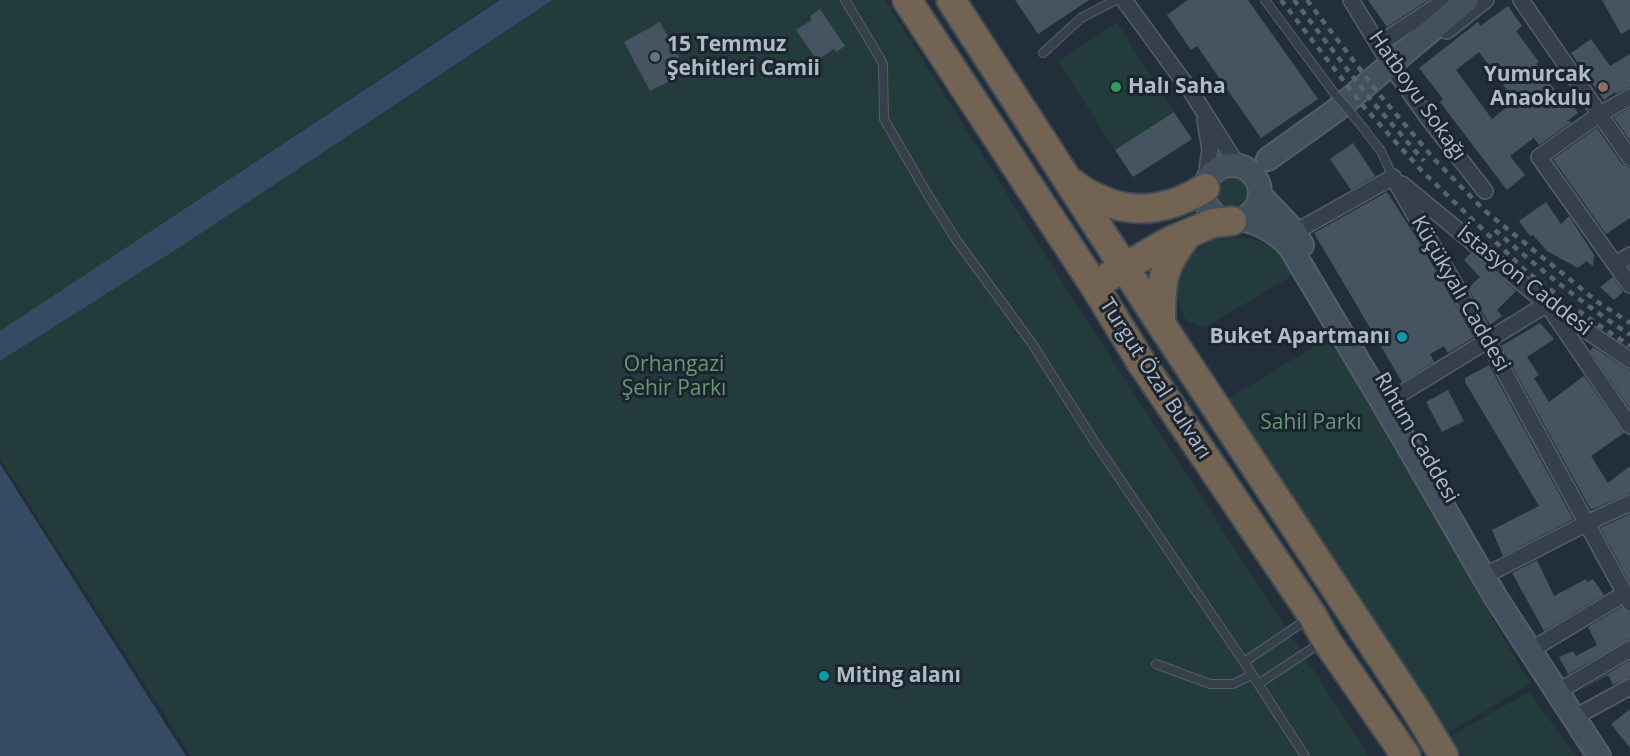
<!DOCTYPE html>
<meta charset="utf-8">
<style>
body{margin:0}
canvas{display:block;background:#222f3b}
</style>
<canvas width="1630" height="756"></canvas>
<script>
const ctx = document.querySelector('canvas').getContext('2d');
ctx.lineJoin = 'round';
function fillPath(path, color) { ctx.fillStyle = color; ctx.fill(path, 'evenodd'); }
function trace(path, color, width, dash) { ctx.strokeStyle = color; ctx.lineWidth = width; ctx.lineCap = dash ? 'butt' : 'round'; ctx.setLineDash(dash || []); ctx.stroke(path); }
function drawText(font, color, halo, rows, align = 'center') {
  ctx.font = font + ' "Open Sans",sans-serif'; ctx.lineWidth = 6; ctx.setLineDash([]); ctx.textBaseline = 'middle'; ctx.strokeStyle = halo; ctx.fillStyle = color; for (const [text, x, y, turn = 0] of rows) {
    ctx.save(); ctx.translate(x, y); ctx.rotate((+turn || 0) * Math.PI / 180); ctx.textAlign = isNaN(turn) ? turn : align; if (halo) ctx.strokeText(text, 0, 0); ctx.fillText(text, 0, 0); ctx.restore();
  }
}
const green = new Path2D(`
 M0 0H498L0 331Z
 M554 0H885L1072 298 1369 756H191L0 459V361L180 246Z
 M1117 23 1174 112 1115 150 1058 61Z
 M1212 193a18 18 0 1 1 36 0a18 18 0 1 1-36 0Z
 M1222 237C1242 237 1266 239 1283 253 1288 258 1293 266 1298 272L1204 328 1186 320C1165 278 1179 253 1222 237Z
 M1330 337 1530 684 1440 737 1226 400Z
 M1529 692 1576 756H1463L1451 736Z`);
const water = new Path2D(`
 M500 0H553L180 247 0 361V331Z
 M0 464 186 756H0Z`);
const building = new Path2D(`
 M1015 0H1089L1038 34Z
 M1188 0H1248L1318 99 1261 138 1197 46 1191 50 1167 15Z
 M1368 0H1428L1387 27Z
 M1602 0H1630V29L1621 34Z
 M1508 6 1522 26 1516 31 1539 62 1536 64 1563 101 1567 98 1578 113 1567 121 1572 122 1539 145 1534 138 1510 156 1525 175 1507 190 1440 102 1443 99 1419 68 1478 22 1480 26ZM1479 52 1512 97 1509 99 1512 103 1492 119 1456 70Z
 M820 9 845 46 836 52 834 49 817 60 796 30 812 20 810 16Z
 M660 22 687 72 650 91 624 42Z
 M1591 39 1610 66 1630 54V87L1615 94V92L1604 100 1571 53Z
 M1630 108V141L1614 117Z
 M1174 112 1192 139 1133 177 1115 150Z
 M1597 128 1622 164 1630 168V218L1606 234 1553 159Z
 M1353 143 1375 176 1351 190 1330 159Z
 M1387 192 1421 245 1474 337 1448 353 1444 346 1430 354 1434 362 1402 382 1314 233Z
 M1546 202 1561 224 1569 216 1594 255 1593 266 1586 261 1578 268 1547 251 1533 235 1530 236 1519 221Z
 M1471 253 1516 291 1497 310 1502 316 1490 325 1468 288 1480 277 1464 260Z
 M1613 277 1623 292 1614 300 1600 287Z
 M1540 323 1554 339 1527 357 1539 375 1534 378 1549 402 1584 376 1624 433 1591 456 1608 483 1630 466V493L1591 510 1501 346Z
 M1593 347 1625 368 1630 370V409L1590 351Z
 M1489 365 1573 519 1503 556 1492 530 1539 506 1465 382V378Z
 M1448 390 1464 421 1442 432 1426 402Z
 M1630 514V583L1600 528Z
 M1537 560 1554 596 1586 579 1587 582 1593 579 1604 595 1544 631 1512 573Z
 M1621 607 1630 613V639L1568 674 1559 657 1573 651 1576 656 1597 645 1588 627Z
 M1630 660V677L1613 685 1608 675 1578 692Z
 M1630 709V748L1611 724Z`);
const lane = new Path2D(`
 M845 0 880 58 883 65 884 119 928 195 957 241 1031 342 1094 441 1244 662 1305 756
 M1265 0 1334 93
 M1043 53 1081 18 1116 0
 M1353 115 1381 151 1393 177
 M1244 662 1309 618
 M1156 664 1210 684H1233L1252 675
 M1258 684 1322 642`);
const street = new Path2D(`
 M1124 0 1192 93 1238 166
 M1351 0 1395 72 1428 118 1485 191
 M1521 0 1630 158
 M1447 31 1486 0
 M1379 44 1446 0
 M1630 97 1600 114 1539 157 1630 285
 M1205 120 1210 149 1205 184
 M1393 177 1488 342 1630 603
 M1402 184 1547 304 1630 360
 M1295 232 1393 177
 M1616 264 1630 255
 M1384 404 1547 304 1630 426
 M1494 571 1587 523 1630 503
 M1536 647 1624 594
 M1559 691 1630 649
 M1575 717 1630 687`);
const secondary = new Path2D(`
 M1268 159 1335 111 1467 0
 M1204 193a28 28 0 1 1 56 0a28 28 0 1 1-56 0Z
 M1260 195 1295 232 1302 245
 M1239 219C1259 222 1277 233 1290 247L1382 401 1496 598 1599 756`);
const highway = new Path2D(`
 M907 0 1092 282 1141 362 1312 615 1326 640 1406 756
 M951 0 1161 324 1416 710 1444 756
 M1074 184C1083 192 1091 196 1102 200 1137 216 1173 208 1205 188
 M1108 277 1168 242 1213 223 1232 221
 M1161 324C1161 283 1161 267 1188 234`);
const rail = new Path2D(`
 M1281 0 1364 107 1422 171 1527 272 1587 317 1630 346
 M1294 0 1371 100 1424 161
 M1307 0 1379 94 1435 160 1484 210 1599 303 1630 323
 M1495 230C1538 268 1582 303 1630 335`);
const laneBridge = new Path2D(`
 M1334 93 1353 115`);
const markers = [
 [655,57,6,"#6b7280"],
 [1116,87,6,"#2e9e5b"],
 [1603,87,6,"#8d6e63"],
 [1402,337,6,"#0f9aa8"],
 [824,676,6,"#0f9aa8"]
];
const poiNames = [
 ["15 Temmuz",667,45],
 ["Şehitleri Camii",667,69],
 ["Yumurcak",1591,75,"right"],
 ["Anaokulu",1591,99,"right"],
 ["Halı Saha",1128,87],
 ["Buket Apartmanı",1390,337,"right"],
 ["Miting alanı",836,676]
];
const streetNames = [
 ["Hatboyu Sokağı",1417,96,55],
 ["İstasyon Caddesi",1524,281,38],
 ["Küçükyalı Caddesi",1460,294,60],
 ["Turgut Özal Bulvarı",1155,379,57],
 ["Rıhtım Caddesi",1416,438,60]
];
const parkNames = [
 ["Orhangazi",674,365],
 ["Şehir Parkı",674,389],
 ["Sahil Parkı",1311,423]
];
fillPath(green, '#243b3c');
fillPath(water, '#354b63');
fillPath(building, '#465462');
trace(lane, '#545e69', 10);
trace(street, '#545e69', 18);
trace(secondary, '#545e69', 26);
trace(highway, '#414b56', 32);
trace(lane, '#36404b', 8);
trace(street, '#36404b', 15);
trace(secondary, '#43505e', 22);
trace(highway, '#726352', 28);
trace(rail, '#576573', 4.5, [6, 6]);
trace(laneBridge, '#545e69', 10, []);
trace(laneBridge, '#36404b', 8);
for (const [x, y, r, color] of markers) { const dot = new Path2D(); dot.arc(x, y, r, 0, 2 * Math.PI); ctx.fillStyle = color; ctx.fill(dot); trace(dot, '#1b2530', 2); }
drawText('bold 21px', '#b1bbc7', '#1b2530', poiNames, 'left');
drawText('21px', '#b1bbc7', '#1b2530', streetNames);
drawText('21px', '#67996f', '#1b2530', parkNames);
</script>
